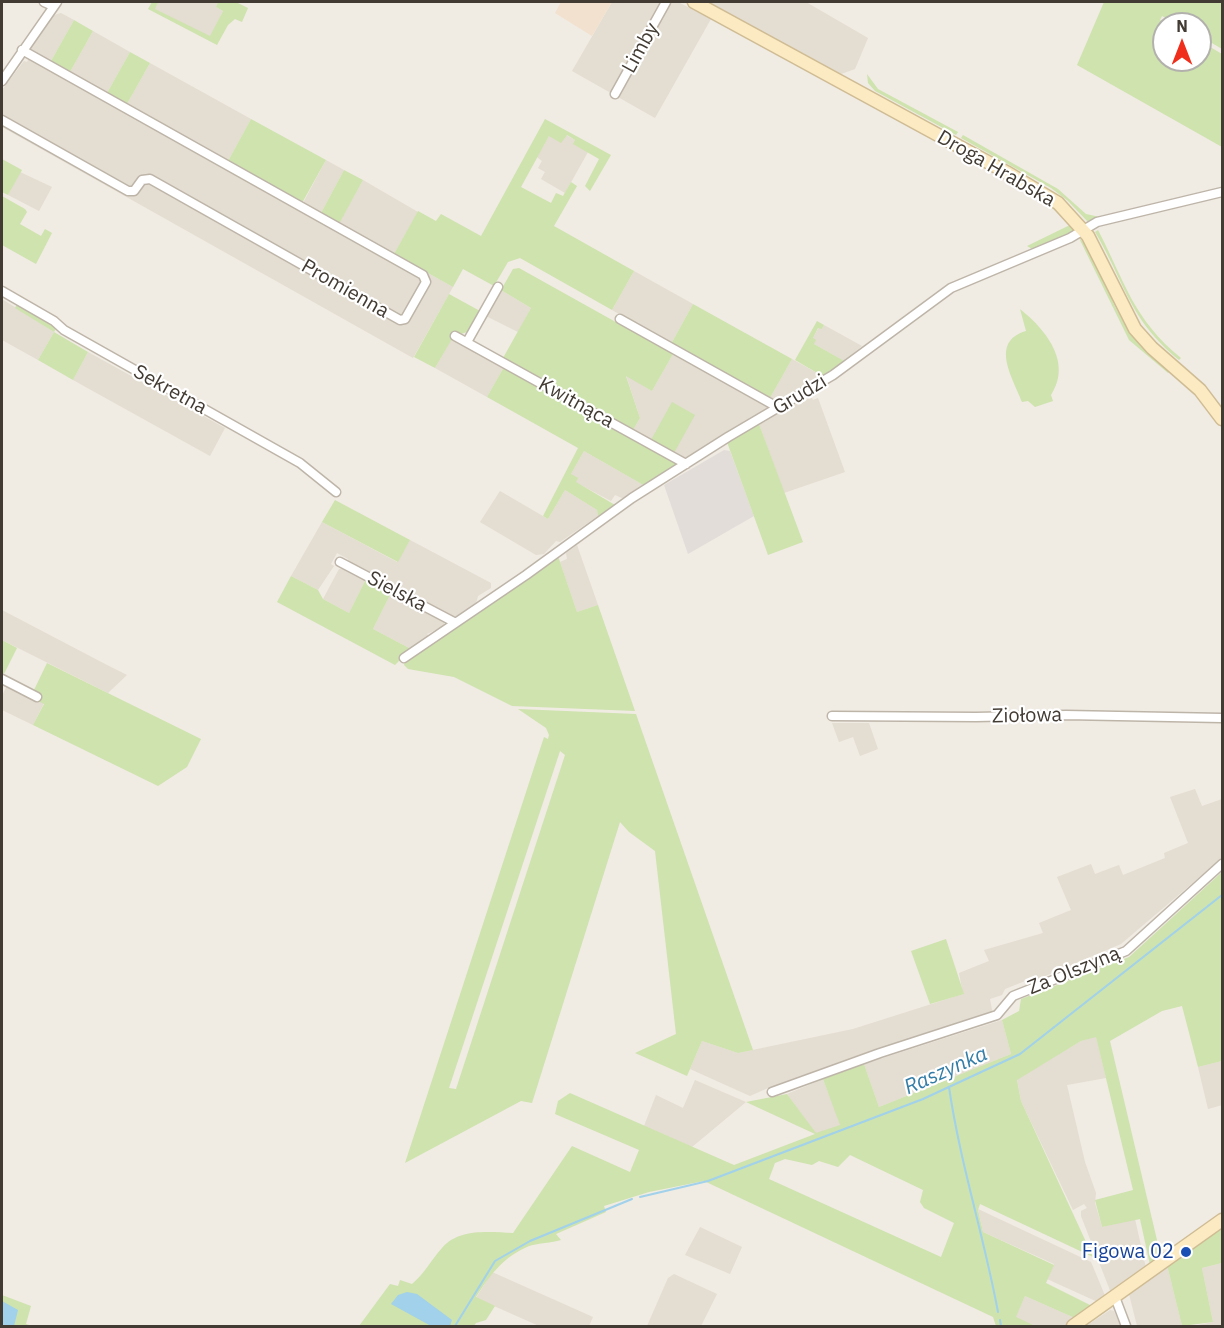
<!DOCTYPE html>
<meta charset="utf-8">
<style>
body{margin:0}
#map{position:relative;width:1224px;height:1328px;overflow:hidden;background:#f0ebe3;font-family:"IBM Plex Sans",sans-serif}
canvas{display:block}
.frame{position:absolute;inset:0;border:3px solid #423b33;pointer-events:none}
.north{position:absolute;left:1152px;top:12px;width:60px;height:60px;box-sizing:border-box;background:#fff;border:2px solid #b3b1ad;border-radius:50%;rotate:0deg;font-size:16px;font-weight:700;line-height:24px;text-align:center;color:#423b33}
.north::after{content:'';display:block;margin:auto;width:21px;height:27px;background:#ef2f1b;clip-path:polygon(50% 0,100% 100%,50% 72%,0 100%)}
</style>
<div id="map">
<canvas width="1224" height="1328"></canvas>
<div class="frame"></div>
<div class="north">N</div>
</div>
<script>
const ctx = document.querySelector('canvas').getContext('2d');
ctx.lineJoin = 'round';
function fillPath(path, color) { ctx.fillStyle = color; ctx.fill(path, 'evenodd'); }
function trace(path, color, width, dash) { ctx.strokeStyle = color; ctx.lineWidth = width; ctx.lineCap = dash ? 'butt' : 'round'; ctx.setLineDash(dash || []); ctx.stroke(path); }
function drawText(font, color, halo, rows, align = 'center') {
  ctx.font = font + ' "IBM Plex Sans",sans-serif'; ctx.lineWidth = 4.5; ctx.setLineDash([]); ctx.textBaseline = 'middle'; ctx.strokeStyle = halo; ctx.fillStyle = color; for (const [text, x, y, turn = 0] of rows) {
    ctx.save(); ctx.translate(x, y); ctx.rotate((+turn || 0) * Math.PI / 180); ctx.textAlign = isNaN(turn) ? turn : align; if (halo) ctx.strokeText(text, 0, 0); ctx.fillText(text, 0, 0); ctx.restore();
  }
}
const residential = new Path2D(`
 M158 2H218L216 7 223 11 210 37 154 9Z
 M612 2H678L711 19 655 118 572 71Z
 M707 2H806L868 38 855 69 841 74Z
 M61 13 74 20 51 61 70 72 93 31 130 52 107 93 127 104 150 63 251 119 228 161 303 203 326 160 344 170 321 213 339 223 363 180 418 212 394 254 453 287 413 358 2 127V90L24 61 27 62 33 52 30 50 54 15Z
 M566 135 575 140 574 144 588 152 565 193 541 179 545 172 538 168 542 161 537 157 549 136Z
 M20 172 52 187 39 211 8 195Z
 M634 271 693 304 671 344 612 310Z
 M501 290 531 308 518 332 486 316Z
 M2 299 54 332 38 360 2 340Z
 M824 325 862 346 844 361 814 344 813 338 819 327 822 329Z
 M452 338 504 367 487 397 435 368Z
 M88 352 225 428 210 456 73 380Z
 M673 354 767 406V411L689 457H681L633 430 640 418 626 375 652 391Z
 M792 359 824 377 783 400H773L770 398Z
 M810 394 813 400 818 398 845 472 784 493 759 424Z
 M584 451 645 486 624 499 615 495 611 501 575 482 571 474Z
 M565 490 597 510 598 516 560 542 556 541 544 554 536 555 480 522 500 491 548 519Z
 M322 522 397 562 410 540 491 583V588L478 596 476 603 458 616H447L349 563 348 559 337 553 331 564 334 566 318 590 291 576Z
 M577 545 598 605 577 612 560 562 567 559 566 553Z
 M345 568 366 579 349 613 323 599 339 569Z
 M391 593 444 621V626L427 634 429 636 411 649 373 629Z
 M2 610 107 665 127 675 108 693 2 640Z
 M7 685 44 703 33 725 2 710V696Z
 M832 723H869L878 749 860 756 853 737 839 742Z
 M1195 789 1202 806 1222 799V858L1121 944 1031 982 1030 979 1005 989 1002 995 990 999 993 1015 861 1055 770 1091 768 1088 750 1096 690 1069 702 1041 738 1053 853 1029 963 994 959 973 989 961 984 950 1043 933 1039 923 1071 910 1057 877 1091 864 1095 874 1119 865 1123 875 1165 858 1164 853 1188 843 1170 797Z
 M1002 1020 1011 1054 879 1107 864 1064Z
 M1096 1036 1106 1078 1067 1085 1085 1162 1096 1193 1095 1203 1102 1227 1135 1219 1146 1268 1111 1293 1081 1216V1211L1087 1208 1084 1204 1073 1210 1021 1101 1017 1079 1081 1041Z
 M1222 1061V1105L1208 1109 1198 1067Z
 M823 1079 841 1125 816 1134 787 1094Z
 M695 1080 746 1102 692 1147 644 1126 656 1095 683 1108Z
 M978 1209 1091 1262 1106 1298 1100 1303 1047 1279 1054 1264 983 1232Z
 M700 1227 742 1247 730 1274 685 1255Z
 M1222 1263V1326H1193L1213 1322 1202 1268Z
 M1167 1265 1182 1326H1137L1129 1294Z
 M492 1272 593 1317 589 1326H539L476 1298Z
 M674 1274 717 1294 701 1326H647L668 1278Z
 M1025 1296 1077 1319 1066 1326H1035L1015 1318Z
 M1110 1310 1114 1311 1121 1326H1086Z`);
const commercial = new Path2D(`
 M561 2H612L592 36 555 13Z`);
const industrial = new Path2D(`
 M724 450 730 451 754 516 688 554 664 485Z`);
const green = new Path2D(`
 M152 2H158L155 9 210 36 223 11 216 7 218 2H236L248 8 242 22 235 19 228 25 217 45 148 9Z
 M1104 2H1222V49L1200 36V24H1177L1162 16 1160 20 1167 24H1164V60H1200V41L1222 54V147L1077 65Z
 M74 20 93 31 70 72 51 61Z
 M130 52 150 63 127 104 107 93Z
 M867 74 878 89 958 132 956 135 875 91 868 83Z
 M251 119 326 160 302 203 228 161Z
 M545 119 611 155 590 191 585 186 599 159 573 144 575 140 567 135 561 143 549 136 521 187 551 203 556 193 563 196 571 182 577 186 554 226 634 271 612 310 520 258 508 262 494 286 463 269 453 287 394 254 418 211 436 221 441 214 481 236Z
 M963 135 1058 189 1086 214 1100 217 1089 223 1068 201 1051 188 961 138Z
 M2 159 22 170 8 195 2 192Z
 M344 170 363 180 339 224 321 213Z
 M1014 183 1045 201 1075 229 1072 233 1032 249 1027 246 1070 225 1051 207 1012 184Z
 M2 196 25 209 27 212 20 224 41 236 45 229 52 233 36 264 2 245Z
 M1098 230C1125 282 1133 319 1181 358L1179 360C1128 318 1126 284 1095 232Z
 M1079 238C1098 254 1106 290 1118 312 1130 337 1149 354 1170 371L1168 373 1129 340Z
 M519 268 673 354 652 391 626 376 640 418 633 430 503 358 531 308 501 290 513 269Z
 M449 294 480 311 467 332 461 334 456 332 435 368 414 357Z
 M17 304 57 327 54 332 88 352 73 380 38 360 54 332 15 308Z
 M693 304 792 359 770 398 671 344Z
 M1020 309C1045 329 1073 362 1051 395L1053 401 1035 407 1028 401 1022 402C1013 378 989 342 1026 331Z
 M817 321 824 325 822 329 818 328 813 338 816 340 814 344 846 362 824 377 795 360Z
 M504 367 677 462V467L645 486 584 451 571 474 578 478 576 482 615 505 598 516 597 510 565 490 548 519 543 516 578 448 487 397Z
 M672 402 695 415 674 453 651 440Z
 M759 424 803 542 768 555 727 442Z
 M335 500 410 540 398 562 322 522Z
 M558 556 577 612 598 605 635 711 512 706 454 677 408 669 404 665 406 658Z
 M291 576 318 590 323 599 349 613 366 579 391 593 373 629 411 649 395 665 277 602Z
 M2 640 17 648 4 674 2 673Z
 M47 663 201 739 187 767 158 786 33 725 44 704 36 700 40 693 34 690Z
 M518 709 636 714 753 1050 738 1053 702 1041 687 1076 635 1053 676 1034 655 851 629 832 620 822 532 1103 521 1101 405 1163 544 737 548 739 549 735 546 728ZM560 751 565 755 456 1089 449 1088Z
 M1222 872V1061L1198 1067 1182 1006 1162 1011 1110 1041 1161 1257 1150 1265 1140 1219 1102 1227 1095 1200 1133 1190 1096 1037 1081 1041 1017 1080 1021 1101 1093 1257 980 1204 978 1210 983 1232 1054 1265 1046 1283 1094 1307 1077 1319 1025 1296 1016 1317 1035 1326H996L993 1317 704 1181 649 1192 604 1206 606 1212 556 1234 561 1240C551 1243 539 1243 529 1246 503 1257 490 1275 476 1297L495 1306 486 1320 476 1323 474 1326H359L390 1284 398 1286 400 1280 412 1284C425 1273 431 1260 442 1248 459 1228 489 1232 513 1233L572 1146 630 1172 639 1150 555 1114 558 1101 570 1093 734 1165 815 1134 746 1102 787 1094 816 1133 840 1125 823 1079 864 1064 879 1107 1011 1054 1002 1020 1019 1011 1021 999 1129 957ZM850 1155 923 1190 920 1202 924 1208 954 1223 941 1257 769 1179 775 1163 785 1159 812 1165 819 1161 838 1167Z
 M946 939 964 994 930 1004 911 951Z
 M1222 1226V1263L1202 1268 1213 1322 1182 1326 1167 1265Z
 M2 1295 31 1306 26 1324 32 1326H2Z`);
const water = new Path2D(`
 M407 1292 417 1294 452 1320 450 1326H431L391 1304 398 1295Z
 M2 1301 18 1310 14 1326H2Z`);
const stream = new Path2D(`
 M949 1087C960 1163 984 1236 998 1312
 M640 1197 708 1181 923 1099 1020 1054 1222 895
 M1000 1320 1001 1326
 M455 1326 495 1261 530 1241 632 1199`);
const street = new Path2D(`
 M44 2 53 6
 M2 81 57 2
 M615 94 666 2
 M2 120 128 191H134L142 180 150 179 400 320 405 319 426 282 423 275 22 50
 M2 291 54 321 64 330 300 463 336 492
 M620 319 779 408
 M455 336 686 464
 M467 342 498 287
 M340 562 454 622
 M404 658 526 575 632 498 728 437 833 375 951 288 1070 238 1097 222 1222 192
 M2 679 37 697
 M832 716 976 717 1066 715 1222 718
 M772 1092 880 1053 997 1015 1013 996 1126 951 1222 864
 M1115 1297 1126 1326`);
const secondary = new Path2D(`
 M694 2 1006 172 1058 203 1088 236 1135 329 1152 348 1200 390 1222 419
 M1073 1326 1222 1220`);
const markers = [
 [1186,1252,6,"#1a4fb4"]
];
const streetNames = [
 ["Limby",641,48,-61],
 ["Droga Hrabska",996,169,30],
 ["Promienna",345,289,30],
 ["Sekretna",170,390,29],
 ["Grudzi",800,395,-31],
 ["Kwitnąca",576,403,29],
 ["Sielska",397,592,28],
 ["Ziołowa",1027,716,-1],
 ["Za Olszyną",1074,971,-22]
];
const transitNames = [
 ["Figowa 02",1174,1252]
];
const waterNames = [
 ["Raszynka",946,1071,-24]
];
fillPath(residential, '#e4ddd1');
fillPath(commercial, '#f2e1ce');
fillPath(industrial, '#e2ddd8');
fillPath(green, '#cee3ad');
fillPath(water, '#a1d1eb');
trace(stream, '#a1d1eb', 2);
trace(street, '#beb5a9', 11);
trace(secondary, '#cfbc94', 15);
trace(street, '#fff', 8);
trace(secondary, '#fbeac2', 12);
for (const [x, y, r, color] of markers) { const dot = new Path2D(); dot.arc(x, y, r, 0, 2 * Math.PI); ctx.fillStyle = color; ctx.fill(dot); trace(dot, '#fff', 2); }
drawText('20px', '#423b33', '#fff', streetNames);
drawText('20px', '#164399', '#fff', transitNames, 'right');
drawText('italic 21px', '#337da7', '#fff', waterNames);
</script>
